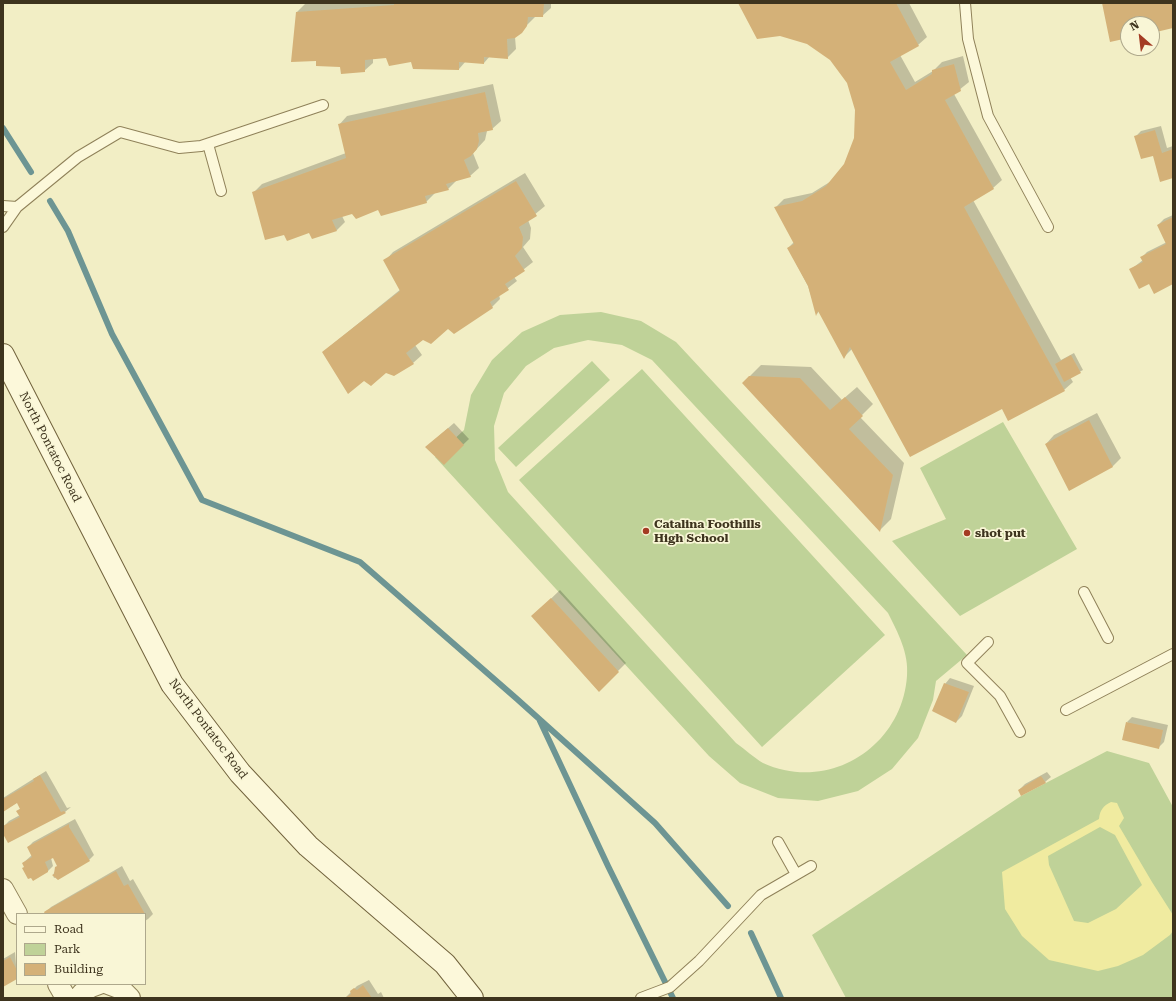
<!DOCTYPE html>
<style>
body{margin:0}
#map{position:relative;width:1176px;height:1001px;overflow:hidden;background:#f2eec5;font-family:"Roboto Serif",serif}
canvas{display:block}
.frame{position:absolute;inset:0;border:4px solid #3e341e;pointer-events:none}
.legend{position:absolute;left:16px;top:913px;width:130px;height:72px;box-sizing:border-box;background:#f9f6d6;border:1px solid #aea88c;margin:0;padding:5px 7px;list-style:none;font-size:12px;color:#3e341e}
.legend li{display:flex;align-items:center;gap:8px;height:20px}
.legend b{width:20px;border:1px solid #aea88c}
.north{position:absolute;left:1120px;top:16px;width:40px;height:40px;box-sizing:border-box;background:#f9f6d6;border:1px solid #aea88c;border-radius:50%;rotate:332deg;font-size:11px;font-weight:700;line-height:16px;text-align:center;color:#3e341e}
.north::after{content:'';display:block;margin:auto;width:14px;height:18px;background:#a43c23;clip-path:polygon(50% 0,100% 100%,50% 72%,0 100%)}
</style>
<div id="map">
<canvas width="1176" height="1001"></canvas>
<div class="frame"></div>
<ul class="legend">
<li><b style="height:5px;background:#fcf8da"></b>Road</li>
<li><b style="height:11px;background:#bfd298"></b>Park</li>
<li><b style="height:11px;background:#d4b178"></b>Building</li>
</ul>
<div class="north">N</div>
</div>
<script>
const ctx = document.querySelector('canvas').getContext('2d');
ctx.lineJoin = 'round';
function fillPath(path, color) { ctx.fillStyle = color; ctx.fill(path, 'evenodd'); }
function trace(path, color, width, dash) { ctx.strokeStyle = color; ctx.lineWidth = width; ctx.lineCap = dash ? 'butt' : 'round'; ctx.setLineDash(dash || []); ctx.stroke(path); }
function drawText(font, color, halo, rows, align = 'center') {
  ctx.font = font + ' "Roboto Serif",serif'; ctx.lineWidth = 3.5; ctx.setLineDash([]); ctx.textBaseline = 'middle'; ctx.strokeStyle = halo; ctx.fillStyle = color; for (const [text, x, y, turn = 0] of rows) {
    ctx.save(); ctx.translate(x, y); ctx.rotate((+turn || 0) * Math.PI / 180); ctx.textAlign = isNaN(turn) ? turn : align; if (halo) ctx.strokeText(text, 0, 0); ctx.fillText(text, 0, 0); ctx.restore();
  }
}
const green = new Path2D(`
 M601 312 641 321 676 342 967 655 936 681 933 700 918 738 892 769 858 791 818 801 778 798 740 783 709 756 435 457 464 430 471 395 492 360 522 332 560 315ZM588 340 622 345 652 360 888 613C898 633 909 653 907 676 902 747 829 793 763 763 754 758 745 749 736 743L508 492 495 460 494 426 504 393 526 366 554 348Z
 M592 361 610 380 516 467 498 448Z
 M642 369 885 635 762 747 519 480Z
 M1003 422 1077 549 960 616 892 541 946 519 920 468Z
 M1107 751 1149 763 1173 807V998H846L812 935 1021 796Z`);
const sand = new Path2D(`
 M1111 802 1117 803 1124 818 1119 826 1152 882 1173 915V931L1170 935 1143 955 1118 966 1098 971 1049 960 1022 936 1005 909 1002 872 1099 819C1100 810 1103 806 1111 802ZM1100 827 1115 835 1142 885 1116 909 1088 923 1074 921 1049 865 1048 856Z`);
const shadow = new Path2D(`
 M315 3H551V8L542 16H536L515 37 516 49 507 58 490 56 484 63 466 61 459 69 413 68 412 61 387 57 373 58V63L364 71 317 60 297 12 305 4Z
 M739 3H909L927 37 918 45 900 55 915 82 933 71 942 62 963 56 969 82 954 94 1002 180 993 188 973 200 1061 360 1074 353 1083 370 1070 377 1073 382 1064 390 1002 407 852 349 844 357 819 311 817 314 808 286 788 248 794 242 776 207 784 199 812 193 833 180 845 165 855 138 856 109 848 82 831 59 808 43Z
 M493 84 501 121 492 129 487 131 485 140 473 153 479 168 470 176 457 180 448 189 435 193 426 202 353 213 342 216 345 222 337 230 310 232 253 193 262 184 346 153 339 125 347 116Z
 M1161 126 1167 148 1173 146V177L1136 136 1141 131Z
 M525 173 545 206 528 220 531 228 530 239 523 247 533 262 514 277 517 281 499 295 500 299 492 307 423 339 415 345 422 355 413 363 323 352 401 289 385 261 393 252Z
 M1173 215V283H1149L1130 270 1143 260 1142 257 1147 252 1167 242 1158 225 1164 219Z
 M761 365 811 367 842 400 857 387 873 404 860 417 904 463 891 519 880 530 743 383Z
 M1097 413 1121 458 1113 466 1070 489 1046 444 1054 435Z
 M454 423 469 439 444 463 432 442Z
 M560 590 626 663 599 690 533 616Z
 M950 678 974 686 962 716 956 722 945 684Z
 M1132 717 1168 725 1164 742 1159 747 1127 722Z
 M46 771 67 808 71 807 65 812 9 842 3 832V827L9 821 20 815 17 811 21 808 18 802 3 811V798Z
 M1047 772 1051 777 1045 782 1019 790 1025 784Z
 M75 819 94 855 89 860 54 878 53 875 58 865 53 857 51 858 53 866 47 872 25 867 23 863 32 855 28 847 33 842Z
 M122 866 130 881 133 879 153 914 148 919 145 921V914H46V912L51 907Z
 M15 952 17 978 3 986V959Z
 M369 980 378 994 381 992 384 998H345L357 986Z`);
const stream = new Path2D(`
 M3 128 31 172
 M50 201 68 231 112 334 202 500 360 562 517 699 655 823 728 906
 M540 721 608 866 673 998
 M751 933 781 998`);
const building = new Path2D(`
 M394 3H544L543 17H528L527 26 522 33 515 38 507 39 508 59 484 57V64L459 62V70L413 69 411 62 389 66 386 58 365 60V72L341 74 340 67 316 66V61L291 62 296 12 394 5Z
 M738 3H896L919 46 890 62 906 90 932 74V70L954 64 961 91 945 100 994 189 964 207 1065 391 1008 421 1002 409 910 457 850 347 844 359 818 311 816 316 808 286 787 248 794 244 774 207 802 201 826 186 844 164 854 138 855 110 847 83 830 60 807 44 780 36 757 39Z
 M1102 3H1173V28L1152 33V24H1128V38L1110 42Z
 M485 92 493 130 478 133 479 141 477 149 471 156 464 160 471 177 446 184 449 190 425 196 427 203 381 216 378 210 356 219 352 214 332 220 337 231 312 239 309 233 287 241 284 235 265 240 252 192 346 158 338 124Z
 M1155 130 1162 153 1173 149V178L1160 182 1153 156 1141 159 1134 136Z
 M516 181 537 216 519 227 523 237 522 248 515 256 525 271 505 284 509 290 490 302 493 308 454 334 448 329 431 344 423 340 406 353 414 364 394 376 386 373 371 386 364 381 348 394 322 352 400 291 383 260Z
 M1173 217V284L1154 294 1149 284 1139 289 1129 269 1143 262 1140 257 1166 244 1157 225Z
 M1071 355 1081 373 1064 382 1055 364Z
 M749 376 800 378 830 410 845 397 863 416 849 429 893 475 880 532 742 383Z
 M1089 420 1113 467 1069 491 1045 444Z
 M448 428 464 445 444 465 425 447Z
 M551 598 619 672 599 692 531 616Z
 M944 683 969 692 956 723 932 711Z
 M1126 722 1163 730 1159 749 1122 740Z
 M40 775 61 812 64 811 66 813 8 843 3 834V826L20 817 16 811 20 809 17 803 3 812V799L34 781 33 779Z
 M1041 776 1046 783 1021 796 1018 790Z
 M69 824V827L90 861 58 880 52 875 54 874 55 867 57 866 53 858 45 862 48 869V872L33 881 31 878 28 879 22 868 24 867 22 863 32 857 27 847Z
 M116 871 124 886 128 884 145 914H45L44 912 47 910Z
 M10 957 17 970V979L3 987V961Z
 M363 985 372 998H345L351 994 350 991 354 988 357 990Z`);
const lane = new Path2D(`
 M965 3 968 39 988 116 1048 227
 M208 144 221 191
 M3 206 17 207 3 227
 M17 207 78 157 120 132 179 148 201 146 323 105
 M1084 592 1108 638
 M988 642 967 663 1000 696 1020 732
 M1066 710 1173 654
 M778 842 796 874
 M641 998 670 987 699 961 761 895 811 866`);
const street = new Path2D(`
 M3 889 17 914
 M58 984 66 998
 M108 984 121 989 130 998
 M78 998C84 990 90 987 99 984`);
const secondary = new Path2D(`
 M3 355 172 684 240 773 308 846 445 964 472 998`);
const markers = [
 [646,531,4,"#a43c23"],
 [967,533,4,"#a43c23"]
];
const streetNames = [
 ["North Pontatoc Road",50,447,63],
 ["North Pontatoc Road",208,729,53]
];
const poiNames = [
 ["Catalina Foothills",654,524],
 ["High School",654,538],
 ["shot put",975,533]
];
fillPath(green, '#bfd298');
fillPath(sand, '#f0eba0');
fillPath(shadow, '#0003');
trace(stream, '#6d9593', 6);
fillPath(building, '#d4b178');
trace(lane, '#8f8159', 12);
trace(street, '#8f8159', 22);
trace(secondary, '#71623c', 24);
trace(lane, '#fcf8da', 10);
trace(street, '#fcf8da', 20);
trace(secondary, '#fcf8da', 22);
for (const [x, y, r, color] of markers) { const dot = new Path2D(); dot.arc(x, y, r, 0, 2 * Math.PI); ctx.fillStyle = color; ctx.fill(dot); trace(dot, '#f9f6d6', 1.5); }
drawText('12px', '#3e341e', '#f9f6d6', streetNames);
drawText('bold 12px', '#3e341e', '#f9f6d6', poiNames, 'left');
</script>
